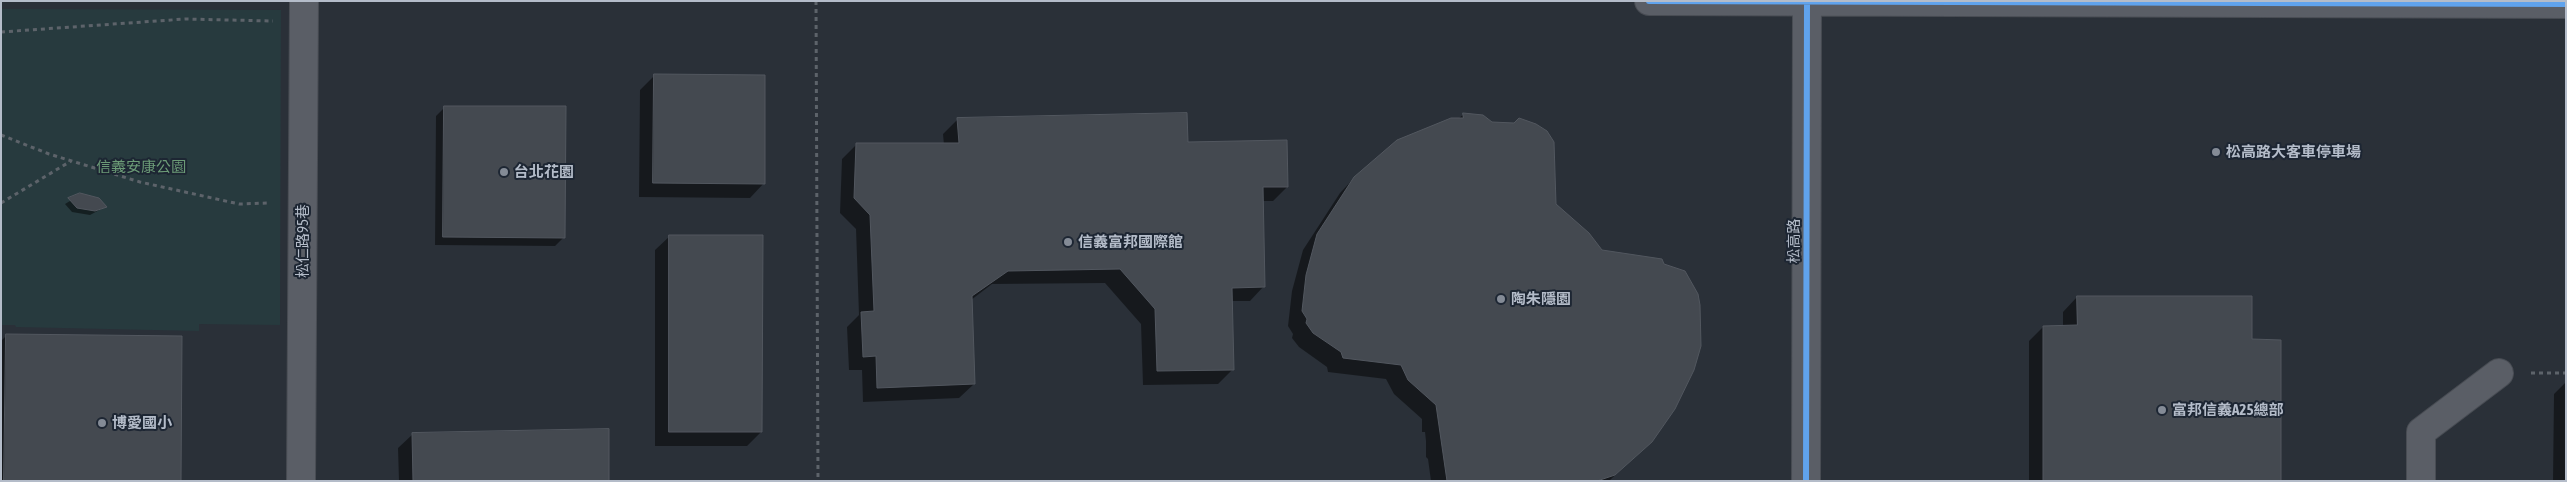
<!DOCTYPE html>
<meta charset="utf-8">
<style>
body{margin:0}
#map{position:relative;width:2567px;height:482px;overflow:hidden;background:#2a3038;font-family:"Asap Condensed",sans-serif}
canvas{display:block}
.frame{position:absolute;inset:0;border:2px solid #b4bcc9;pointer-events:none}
</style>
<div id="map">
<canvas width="2567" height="482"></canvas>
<div class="frame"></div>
</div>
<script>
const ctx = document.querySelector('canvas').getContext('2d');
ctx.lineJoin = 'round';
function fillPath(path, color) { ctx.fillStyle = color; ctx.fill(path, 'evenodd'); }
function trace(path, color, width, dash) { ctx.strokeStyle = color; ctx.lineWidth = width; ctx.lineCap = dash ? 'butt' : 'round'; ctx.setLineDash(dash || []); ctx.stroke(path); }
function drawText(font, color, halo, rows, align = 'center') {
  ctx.font = font + ' "Asap Condensed","Noto Sans TC",sans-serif'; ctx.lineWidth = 4; ctx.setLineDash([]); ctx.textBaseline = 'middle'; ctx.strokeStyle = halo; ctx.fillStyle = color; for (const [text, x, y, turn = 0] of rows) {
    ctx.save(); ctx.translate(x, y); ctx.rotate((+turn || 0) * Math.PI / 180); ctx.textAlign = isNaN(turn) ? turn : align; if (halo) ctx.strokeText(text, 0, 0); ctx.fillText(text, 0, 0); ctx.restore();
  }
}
const green = new Path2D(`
 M1 9 281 10 280 325 199 324V331L16 327 15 325H1Z`);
const shadow = new Path2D(`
 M654 76 764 183 750 198 639 197 640 90Z
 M445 107 564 237 555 246 435 245 436 116Z
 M1464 114 1555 205 1651 441 1609 481H1431L1428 459 1426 457V441L1425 432H1422V419L1394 394 1386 379 1328 372 1327 367 1299 347 1292 338 1293 334 1288 326 1292 291 1303 250 1340 193 1355 177 1458 119Z
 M958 119 1187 143 1287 187 1273 201H1262L1264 286 1250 301H1231L1233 369 1218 384 1143 385 1141 324 1105 283 992 284 971 300 974 384 959 398 863 402 862 370H849L847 327 859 315 856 229 840 213 842 159 857 144 944 145 943 134Z
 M80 195 105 207 90 215 72 212 65 204Z
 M670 236 761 432 747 446H655V250Z
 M2077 297 2250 341 2280 481H2029V341L2043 327H2063V312Z
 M7 335 179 481H1V341Z
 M2566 382V481H2553L2554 394Z
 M413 434 608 481H399L398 448Z`);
const building = new Path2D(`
 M654 74 765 75V184L653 183Z
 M444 106H566L565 238 443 237Z
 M1187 113 1188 142 1287 140 1288 187H1263L1265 287 1232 288 1234 370 1157 371 1155 309 1120 269 1008 271 972 296 975 384 877 388 876 356 863 357 861 312 874 311 870 215 854 198 856 143H959L957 118Z
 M1463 113 1483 115 1492 122 1514 123 1519 118 1536 124 1547 131 1554 142 1556 204 1589 233 1602 250 1662 259 1664 264 1685 271 1698 294 1700 305 1701 346 1694 370 1675 409 1652 442 1615 475 1597 481H1447L1436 405 1408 380 1401 365 1343 358 1341 352 1313 333 1306 323 1307 319 1302 311 1306 275 1317 234 1354 177 1397 140 1451 118H1463Z
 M80 193 99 198 107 207 95 211 77 208 68 198Z
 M669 235H763L762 432H669Z
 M2077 296H2252V339L2281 340V481H2043V326L2077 325Z
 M6 334 182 336 181 481H4Z
 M609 429V481H413L412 433Z`);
const path = new Path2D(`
 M816 1 818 481
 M1 32 185 19 273 21
 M1 135 49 154 140 182 239 204 270 203
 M1 203 71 161
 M2531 373H2566`);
const minor = new Path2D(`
 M1649 1 2566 4
 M301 481 304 1
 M1806 481 1807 1
 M2421 481V432L2499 373`);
const cycleway = new Path2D(`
 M1649 1 2566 4
 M1806 481 1807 1`);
const markers = [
 [2216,152,5,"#848b96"],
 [504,172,5,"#848b96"],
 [1068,242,5,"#848b96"],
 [1501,299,5,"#848b96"],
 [2162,410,5,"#848b96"],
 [102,423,5,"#848b96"]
];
const poiNames = [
 ["松高路大客車停車場",2226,152],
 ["台北花園",514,172],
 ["信義富邦國際館",1078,242],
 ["陶朱隱園",1511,299],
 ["富邦信義A25總部",2172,410],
 ["博愛國小",112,423]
];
const parkNames = [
 ["信義安康公園",141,167]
];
const streetNames = [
 ["松仁路95巷",303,241,-90],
 ["松高路",1794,241,-90]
];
fillPath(green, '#273a3e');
fillPath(shadow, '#0007');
fillPath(building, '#444950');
trace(building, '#52575f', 1);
trace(minor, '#484c53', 30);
trace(path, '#5d636a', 3, [4, 4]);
trace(minor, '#5a5e66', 28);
trace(cycleway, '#60a3ed', 6);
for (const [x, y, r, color] of markers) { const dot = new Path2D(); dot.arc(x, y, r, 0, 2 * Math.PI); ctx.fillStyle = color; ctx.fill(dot); trace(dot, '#1d2633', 2); }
drawText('bold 15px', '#b4bcc9', '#1d2633', poiNames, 'left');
drawText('15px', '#6b9a76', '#1d2633', parkNames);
drawText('15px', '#b4bcc9', '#1d2633', streetNames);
</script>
